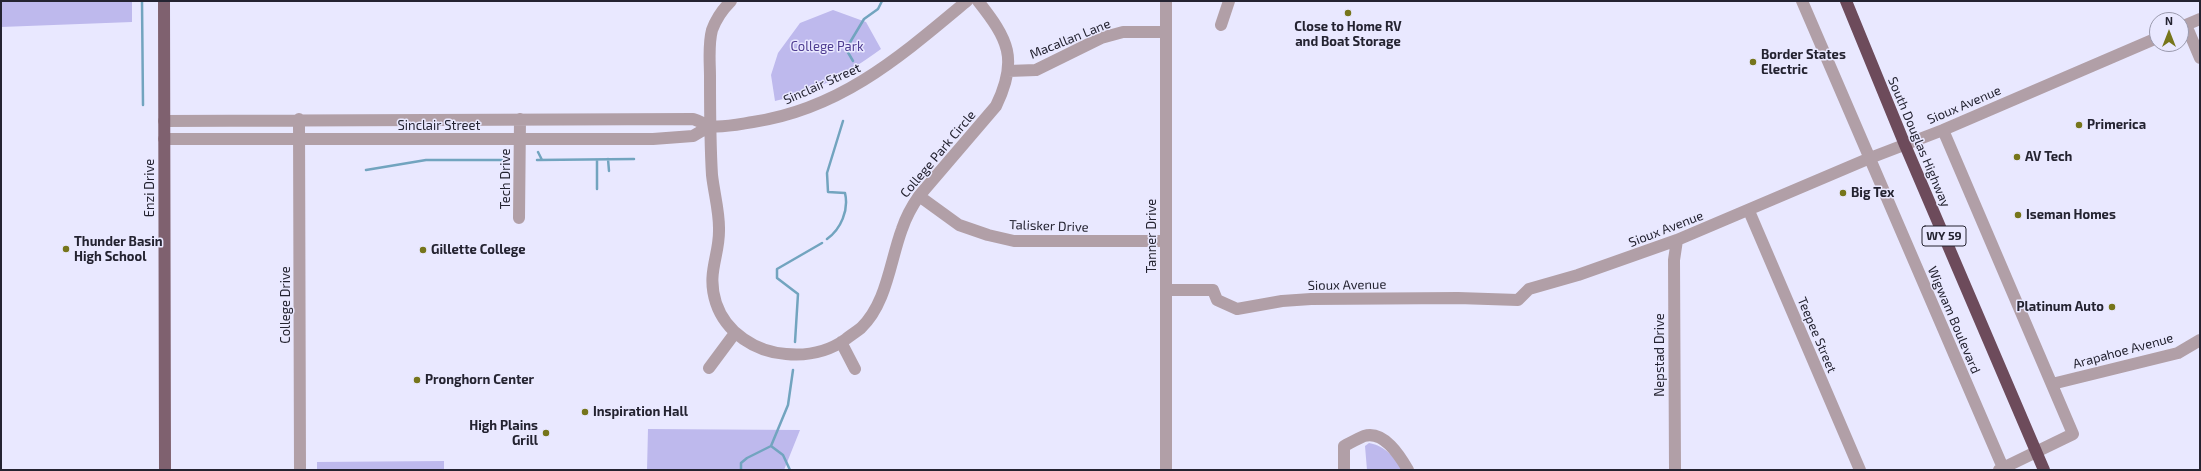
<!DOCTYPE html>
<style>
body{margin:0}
#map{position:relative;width:2201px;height:471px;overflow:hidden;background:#e9e8ff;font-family:"Exo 2",sans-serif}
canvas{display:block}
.frame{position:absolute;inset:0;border:2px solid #242331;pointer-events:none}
.north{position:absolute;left:2149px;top:12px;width:40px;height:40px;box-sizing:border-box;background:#e9e8ff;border:1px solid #9a99ad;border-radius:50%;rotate:0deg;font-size:11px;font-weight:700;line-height:16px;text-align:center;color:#242331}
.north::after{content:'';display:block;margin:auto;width:14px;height:18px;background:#76751b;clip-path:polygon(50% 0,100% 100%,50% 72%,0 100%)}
</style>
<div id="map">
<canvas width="2201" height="471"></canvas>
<div class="frame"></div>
<div class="north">N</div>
</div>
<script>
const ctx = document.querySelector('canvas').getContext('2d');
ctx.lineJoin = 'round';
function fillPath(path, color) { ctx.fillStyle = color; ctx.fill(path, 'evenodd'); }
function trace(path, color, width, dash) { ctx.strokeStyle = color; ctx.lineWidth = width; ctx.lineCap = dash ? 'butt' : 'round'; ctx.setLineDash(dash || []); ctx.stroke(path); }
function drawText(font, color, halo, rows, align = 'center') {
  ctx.font = font + ' "Exo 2",sans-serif'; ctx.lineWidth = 3; ctx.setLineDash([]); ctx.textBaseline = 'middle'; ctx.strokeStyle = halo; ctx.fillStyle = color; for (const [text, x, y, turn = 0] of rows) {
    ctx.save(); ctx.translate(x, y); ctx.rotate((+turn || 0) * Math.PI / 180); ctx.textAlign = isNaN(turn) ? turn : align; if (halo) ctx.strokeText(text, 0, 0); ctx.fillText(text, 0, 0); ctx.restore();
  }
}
const green = new Path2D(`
 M1 1H132V22L1 27Z
 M833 10 866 22 881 49C845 75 819 90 775 101L771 75 778 53 800 23Z
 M648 429 800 430 784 470H647Z
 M1369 443C1386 446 1393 457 1404 470H1367L1365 446Z
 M444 461V470H317V462Z`);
const stream = new Path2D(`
 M142 1 143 105
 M853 61 846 49 864 19 878 9 882 1
 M538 152 542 160
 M608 159 609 171
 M537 160 634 159
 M597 160V189
 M366 170 426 160H502
 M827 239C841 229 849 210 845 193L828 192 827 173 843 121
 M795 342 798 294 777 278V269L822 243
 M771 446 783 455 790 470
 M741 470V463L747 458 771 446 788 405 793 370`);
const minor = new Path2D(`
 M731 1C723 9 716 19 712 30 708 45 710 62 710 77 710 110 710 143 712 175 714 193 719 210 719 228 720 256 706 272 716 303 726 333 756 352 786 354 807 356 828 352 846 339 851 335 856 332 861 328 887 303 890 261 902 229 906 217 912 206 919 196L996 106C1019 59 1008 39 978 1
 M1802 1 2004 470
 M1221 25 1229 1
 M2186 25 2200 58
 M2181 27 2200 19
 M1008 71 1036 70 1101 38 1123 32H1166
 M299 119 300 470
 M164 121 693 119C699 121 705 124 710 126 723 128 740 124 753 122 841 109 901 56 967 1
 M1943 130 2073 434 1999 470
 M164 139H653L693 136 710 126
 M919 196 959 225 988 235 1014 241H1166
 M1749 211 1860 470
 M519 218 520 119
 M1166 290H1213L1217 300 1237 309 1282 301 1311 299 1458 298 1518 300 1529 289 1578 275 1677 240 1870 158 1943 130 2157 38
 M841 342 855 369
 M709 368 735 333
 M2052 384 2178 353 2200 340
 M1166 470V1
 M1344 470V446C1350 443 1357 439 1364 436 1384 430 1400 456 1408 470
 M1675 470 1674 260 1677 240`);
const major = new Path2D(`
 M164 1 165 470`);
const highway = new Path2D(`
 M1846 1 1905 145 2044 470`);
const markers = [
 [1348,13,4,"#76751b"],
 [1753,62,4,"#76751b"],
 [2079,125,4,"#76751b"],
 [2017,157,4,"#76751b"],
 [1843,193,4,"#76751b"],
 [2018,215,4,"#76751b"],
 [66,249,4,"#76751b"],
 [423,250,4,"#76751b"],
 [2112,307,4,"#76751b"],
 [417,380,4,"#76751b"],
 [585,412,4,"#76751b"],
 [546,433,4,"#76751b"]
];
const shields = [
 [1944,236,44]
];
const shieldNames = [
 ["WY 59",1944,236]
];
const poiNames = [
 ["Close to Home RV",1348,27,"center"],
 ["and Boat Storage",1348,42,"center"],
 ["Border States",1761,55],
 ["Electric",1761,70],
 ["Primerica",2087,125],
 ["AV Tech",2025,157],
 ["Big Tex",1851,193],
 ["Iseman Homes",2026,215],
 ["Thunder Basin",74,242],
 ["High School",74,257],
 ["Gillette College",431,250],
 ["Platinum Auto",2104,307,"right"],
 ["Pronghorn Center",425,380],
 ["Inspiration Hall",593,412],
 ["High Plains",538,426,"right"],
 ["Grill",538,441,"right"]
];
const streetNames = [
 ["Macallan Lane",1070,39,-22],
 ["Sinclair Street",822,84,-24],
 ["Sioux Avenue",1964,105,-23],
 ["Sinclair Street",439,126],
 ["South Douglas Highway",1919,142,67],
 ["College Park Circle",938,154,-50],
 ["Tech Drive",506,179,-90],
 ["Enzi Drive",150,188,-90],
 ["Talisker Drive",1049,226,2],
 ["Sioux Avenue",1666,229,-21],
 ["Tanner Drive",1152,236,-90],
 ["Sioux Avenue",1347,285,-1],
 ["College Drive",286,305,-90],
 ["Wigwam Boulevard",1954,320,67],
 ["Teepee Street",1817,335,67],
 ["Arapahoe Avenue",2123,351,-15],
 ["Nepstad Drive",1660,355,-90]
];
const parkNames = [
 ["College Park",827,47]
];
fillPath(green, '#beb9ed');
trace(stream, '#72a4bf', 2.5);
trace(minor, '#b19fa7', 12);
trace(major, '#7f616f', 12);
trace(highway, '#6d4b5b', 12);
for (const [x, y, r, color] of markers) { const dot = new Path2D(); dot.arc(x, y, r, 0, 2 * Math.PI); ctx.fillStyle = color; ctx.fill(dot); trace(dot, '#e9e8ff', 1.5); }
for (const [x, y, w] of shields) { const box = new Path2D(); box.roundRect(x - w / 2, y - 10, w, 20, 3); ctx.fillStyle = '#e9e8ff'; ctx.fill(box); trace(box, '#242331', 1); }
drawText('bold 12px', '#242331', null, shieldNames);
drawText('bold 13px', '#242331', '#e9e8ff', poiNames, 'left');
drawText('13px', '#242331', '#e9e8ff', streetNames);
drawText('13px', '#4d3b90', '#e9e8ff', parkNames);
</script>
